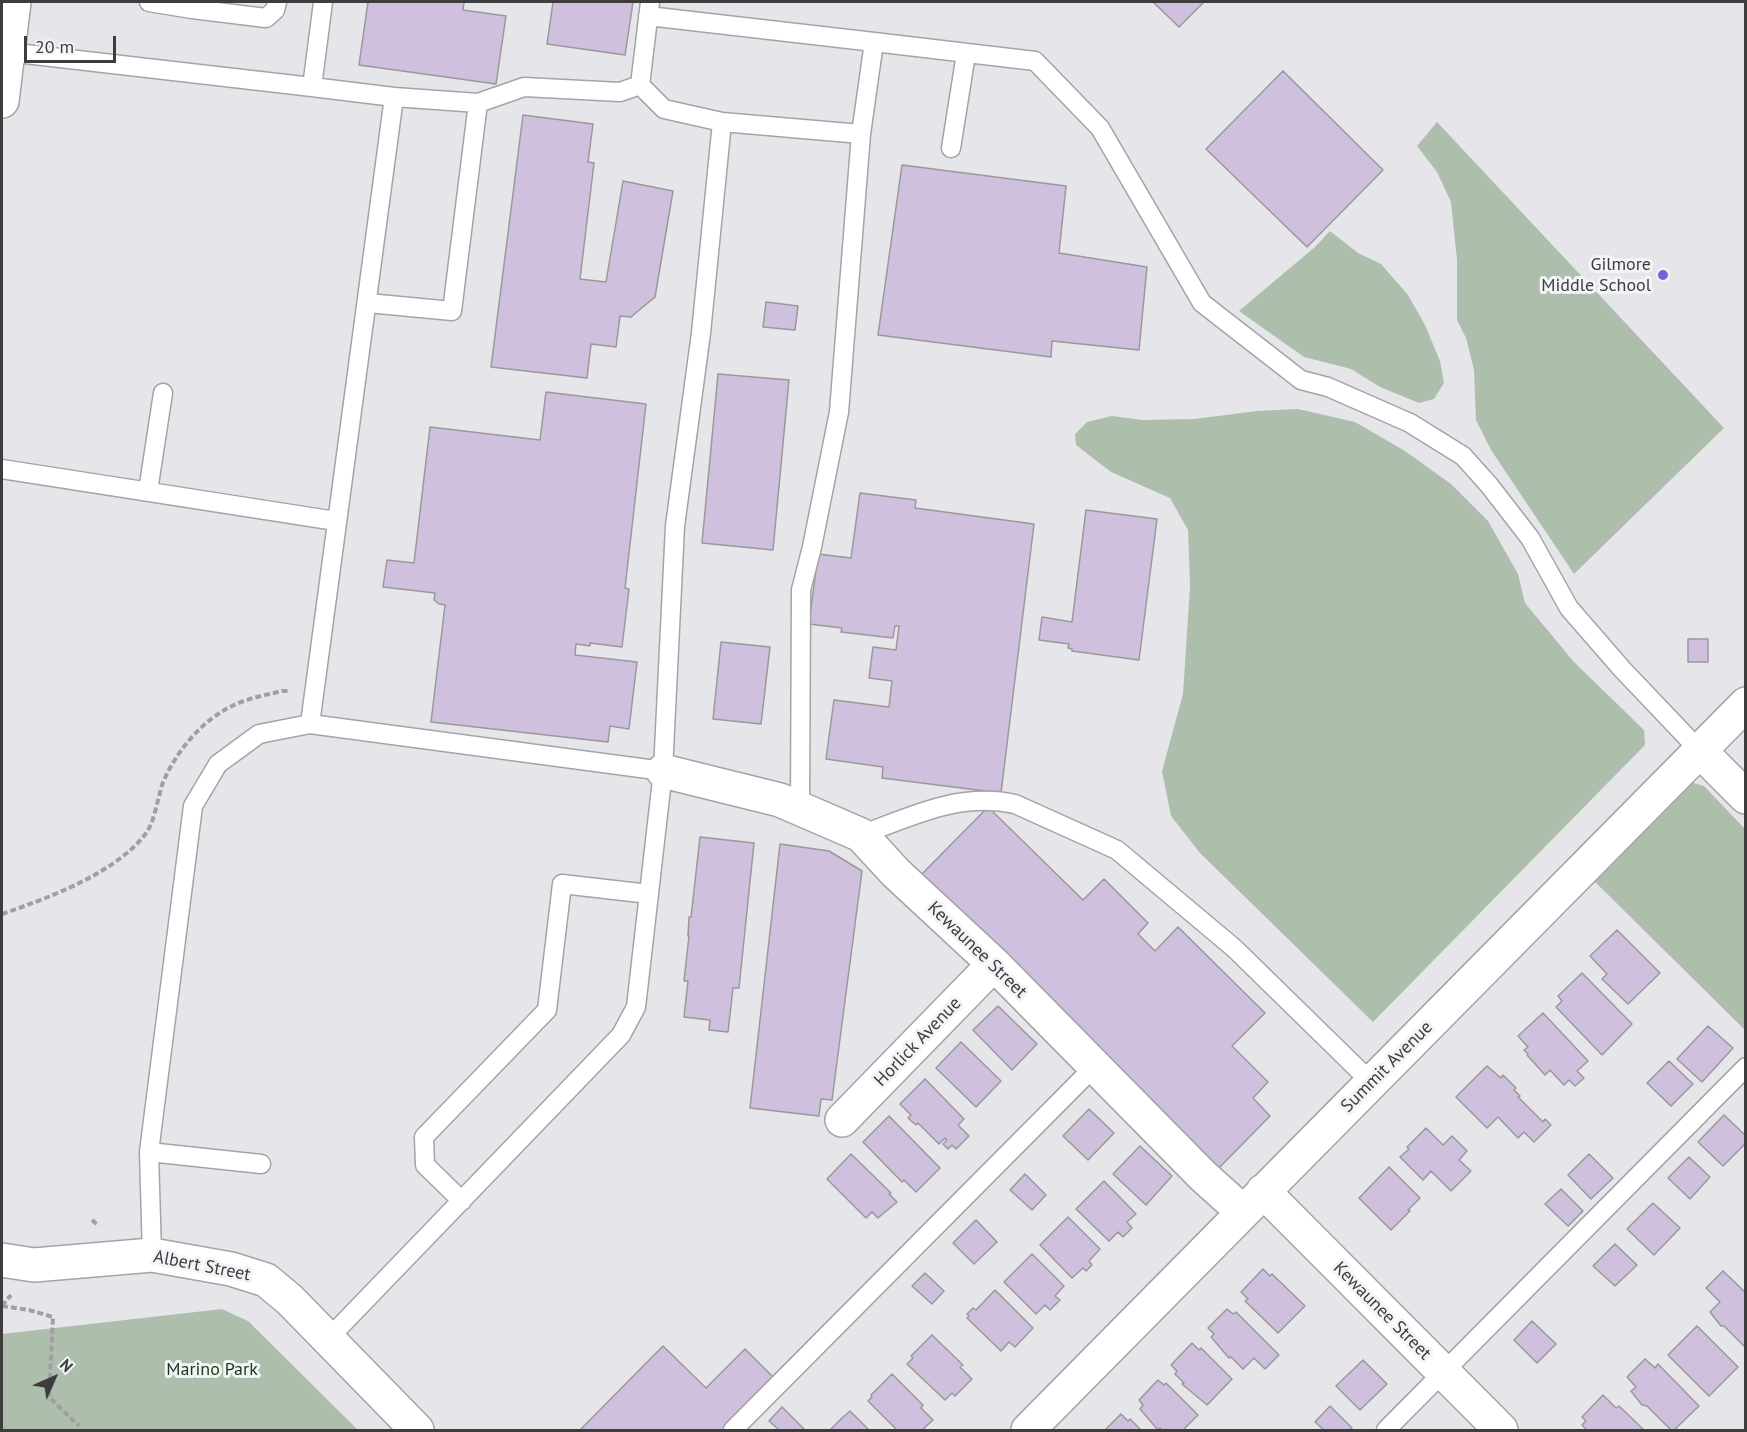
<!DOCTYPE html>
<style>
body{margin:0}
#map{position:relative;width:1747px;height:1432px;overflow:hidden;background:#e6e6ea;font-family:"PT Sans",sans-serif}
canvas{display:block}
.frame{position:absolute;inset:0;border:3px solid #3d3d3e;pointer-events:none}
.north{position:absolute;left:24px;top:1348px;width:60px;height:60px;-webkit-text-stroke:4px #f3f4f7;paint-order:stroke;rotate:45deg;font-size:16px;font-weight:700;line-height:24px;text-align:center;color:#3d3d3e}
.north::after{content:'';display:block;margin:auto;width:21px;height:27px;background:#3d3d3e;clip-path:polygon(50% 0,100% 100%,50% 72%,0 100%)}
.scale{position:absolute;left:24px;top:36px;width:92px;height:27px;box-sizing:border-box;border:3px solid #3d3d3e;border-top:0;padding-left:8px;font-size:18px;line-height:21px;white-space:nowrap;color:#3d3d3e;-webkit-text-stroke:4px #f3f4f7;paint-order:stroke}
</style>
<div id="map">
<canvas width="1747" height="1432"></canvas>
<div class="frame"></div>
<div class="north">N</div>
<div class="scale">20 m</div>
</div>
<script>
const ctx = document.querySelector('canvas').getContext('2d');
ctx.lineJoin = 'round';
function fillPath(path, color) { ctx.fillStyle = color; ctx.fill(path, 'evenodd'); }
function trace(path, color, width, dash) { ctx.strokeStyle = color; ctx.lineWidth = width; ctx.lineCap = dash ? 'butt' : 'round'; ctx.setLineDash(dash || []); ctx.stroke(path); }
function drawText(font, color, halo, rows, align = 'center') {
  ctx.font = font + ' "PT Sans",sans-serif'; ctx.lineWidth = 6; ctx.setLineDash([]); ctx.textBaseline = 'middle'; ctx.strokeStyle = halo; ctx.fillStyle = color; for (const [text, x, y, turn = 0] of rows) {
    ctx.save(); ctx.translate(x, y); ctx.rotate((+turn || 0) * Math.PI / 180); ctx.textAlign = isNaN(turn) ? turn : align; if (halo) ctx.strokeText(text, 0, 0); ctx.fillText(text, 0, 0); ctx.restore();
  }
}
const green = new Path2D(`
 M1437 122 1724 428 1574 574 1491 450 1476 420 1474 370 1466 338 1457 320V260L1451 202 1437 172 1417 146Z
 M1330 231 1358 253 1381 264 1408 295 1425 325 1440 361 1444 383 1434 399 1419 403 1380 387 1351 369 1304 357 1239 311 1316 246Z
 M1298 409 1355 422 1405 451 1451 484 1488 521 1518 574 1525 603 1574 662 1644 730 1645 745 1373 1022 1200 853 1171 816 1162 771 1183 694 1190 586 1188 530 1170 498 1111 472 1076 445 1075 434 1087 422 1112 416 1143 420 1194 419 1257 411Z
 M1690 782 1704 786 1745 829V1030L1590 877Z
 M222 1309 248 1321 358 1430H2V1334Z`);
const building = new Path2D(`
 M368 2H464L463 10 506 16 496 84 359 65Z
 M553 2H633L625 55 547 44Z
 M1153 2H1204L1179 27Z
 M1283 71 1383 170 1307 247 1206 149Z
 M523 115 593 124 588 162 594 163 580 279 606 282 623 181 673 191 655 297 631 317 620 316 616 347 591 344 587 378 491 367Z
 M902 165 1066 186 1059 253 1147 267 1139 350 1052 341 1051 357 878 335Z
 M766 302 798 306 795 330 763 327Z
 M718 374 789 380 773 550 702 543Z
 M546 392 646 404 625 588 629 589 622 647 590 643V646L576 644 575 655 637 662 629 729 610 726 608 742 431 722 445 605 439 604 434 600 435 593 383 587 387 560 414 563 430 427 540 440Z
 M860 493 916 500 915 508 1034 524 1001 793 882 778 883 767 826 759 834 700 889 707 892 681 869 678 873 647 896 650 899 626H895L893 638 841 632 842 628 809 624 818 554 851 558Z
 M1086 510 1157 519 1139 660 1072 651V649L1068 648 1069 644 1039 640 1042 617 1072 622Z
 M1688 639H1708V662H1688Z
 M721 642 770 647 761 724 713 719Z
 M988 807 1083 900 1104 879 1148 923 1138 934 1155 951 1178 927 1265 1013 1232 1046 1268 1082 1253 1098 1270 1116 1216 1171 918 878Z
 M700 837 754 843 739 988H733L728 1032 709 1030 710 1020 684 1017 688 981H684L689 936H688L689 917H691Z
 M780 844 829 851 862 871 832 1100 821 1099 819 1116 750 1108Z
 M1617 930 1660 973 1628 1004 1602 979 1607 974 1590 956Z
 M1582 973 1632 1024 1602 1055 1556 1007 1562 1001 1558 996Z
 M998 1006 1037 1044 1012 1070 973 1030Z
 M1543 1013 1588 1061 1577 1071 1584 1078 1575 1086 1569 1080 1564 1085 1550 1070 1545 1075 1527 1055 1528 1054 1524 1050 1528 1047 1518 1036Z
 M1708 1026 1733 1048 1702 1082 1677 1059Z
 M961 1042 1001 1081 976 1107 936 1068Z
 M1669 1061 1693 1084 1671 1106 1647 1083Z
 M1487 1066 1501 1078 1503 1075 1516 1088 1514 1090 1520 1096 1518 1097 1543 1122 1545 1119 1551 1125 1534 1142 1524 1132 1518 1138 1498 1117 1487 1128 1456 1097Z
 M925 1079 964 1119 958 1125 969 1136 956 1149 952 1145 948 1149 943 1144 947 1140 945 1138 939 1144 918 1123 916 1125 908 1118 911 1115 900 1104Z
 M1089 1109 1114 1133 1088 1160 1063 1136Z
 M1724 1115 1746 1136V1143L1723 1166 1698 1142Z
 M889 1116 940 1168 916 1192 904 1180 902 1182 863 1142Z
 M1426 1128 1443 1145 1452 1136 1467 1151 1459 1160 1471 1171 1451 1191 1431 1171 1423 1180 1400 1157 1409 1149 1407 1147Z
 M1140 1146 1172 1176 1146 1205 1113 1174Z
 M851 1154 891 1193 889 1194 897 1202 878 1218 872 1212 866 1218 827 1179Z
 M1589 1154 1613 1178 1591 1199 1568 1175Z
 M1689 1157 1710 1177 1690 1199 1668 1178Z
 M1389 1167 1420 1198 1408 1210 1410 1211 1391 1230 1359 1198Z
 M1025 1174 1046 1195 1032 1210 1010 1190Z
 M1104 1181 1136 1214 1127 1222 1132 1228 1123 1237 1118 1232 1109 1241 1076 1209Z
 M1561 1189 1583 1211 1568 1226 1545 1204Z
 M1653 1203 1680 1228 1654 1255 1627 1229Z
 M1068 1217 1100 1249 1089 1261 1092 1265 1086 1271 1083 1268 1072 1278 1040 1245Z
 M976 1220 997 1242 974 1264 953 1243Z
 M1615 1244 1637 1265 1615 1286 1593 1266Z
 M1032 1254 1064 1286 1055 1296 1060 1300 1050 1310 1045 1305 1036 1314 1004 1282Z
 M1263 1269 1270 1276 1272 1274 1305 1306 1278 1333 1245 1301 1248 1299 1241 1292Z
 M1723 1271 1746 1293 1745 1347 1724 1326H1721L1710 1312 1720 1302 1706 1288Z
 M925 1273 944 1291 932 1304 912 1286Z
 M995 1290 1033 1328 1015 1347 1009 1342 1001 1351 967 1318 969 1316 967 1314 973 1308 976 1310Z
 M1227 1309 1233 1314 1236 1312 1279 1355 1265 1369 1254 1358 1243 1369 1231 1357 1229 1358 1211 1337 1214 1334 1208 1328Z
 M1532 1321 1556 1344 1537 1363 1514 1340Z
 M1697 1326 1738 1367 1709 1396 1668 1355Z
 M932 1335 963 1365 960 1367 972 1379 955 1396 952 1393 945 1400 907 1364 913 1358 911 1356Z
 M1192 1343 1199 1350 1201 1348 1232 1379 1207 1405 1182 1384 1184 1383 1175 1374 1177 1371 1171 1365Z
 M663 1346 706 1388 745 1349 776 1380 726 1430H580Z
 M1645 1359 1655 1368 1658 1364 1699 1406 1674 1430H1671L1647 1406 1642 1405 1631 1391 1636 1387 1627 1377Z
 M1363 1360 1387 1384 1360 1410 1336 1386Z
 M892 1374 923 1405 921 1408 933 1420 922 1430H897L868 1401 872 1397 871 1395Z
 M1158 1380 1164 1385 1166 1383 1198 1415 1183 1430H1162L1160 1428 1158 1430 1140 1409 1143 1405 1139 1400Z
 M1603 1395 1616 1408 1619 1406 1644 1430H1587L1582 1425 1586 1421 1582 1417Z
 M1330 1406 1352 1428 1349 1430H1324L1315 1422Z
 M782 1407 804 1429 803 1430H779L769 1421Z
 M850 1411 869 1430H830L842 1418Z
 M1121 1414 1128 1421 1130 1419 1141 1430H1105Z`);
const path = new Path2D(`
 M2 914C48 898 117 873 147 832 154 822 158 798 162 785 175 752 202 720 234 705 249 698 266 695 282 691H290
 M92 1220 99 1226
 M2 1306 29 1310 53 1317 49 1397 79 1426
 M2 1306 11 1295`);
const service = new Path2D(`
 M149 2 192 9 266 18 275 10 277 2
 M323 2 312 87 394 97
 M648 16 874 42
 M8 52 312 87
 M640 85 664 109 722 122
 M640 85 650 2
 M951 148 966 54
 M368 303 452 311 478 103
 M2 469 336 521
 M148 491 163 393
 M310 724 394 97 478 103 524 87 620 92 640 85
 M800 808 801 590 812 547 839 412 861 134
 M861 835C912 816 959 792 1015 804L1117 850 1234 948 1371 1082
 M149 1152 261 1164
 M462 1201 425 1165 424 1137 547 1010 562 884 649 894
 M152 1255 149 1152 193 806 218 764 259 734 310 724 663 771
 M328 1339 621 1035 636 1007 663 771 675 526 701 333 722 122 861 134 874 42 1035 61 1100 128 1202 303 1301 380 1328 387 1410 423 1463 456 1489 485 1530 538 1569 608 1622 669 1700 751
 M733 1430 1094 1067
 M1386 1430 1746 1067`);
const minor = new Path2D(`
 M1700 751 1746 797
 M663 771 780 800 861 835 896 873 994 964 1203 1176 1243 1212
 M842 1120 994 964
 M1263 1191 1501 1430
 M2 1260 34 1265 152 1255 231 1269 266 1280 290 1300 417 1430
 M1028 1430 1746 704`);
const primary = new Path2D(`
 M2 101 14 2`);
const markers = [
 [1663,275,6,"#7e5fda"]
];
const poiNames = [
 ["Gilmore",1651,265],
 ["Middle School",1651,286]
];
const streetNames = [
 ["Kewaunee Street",977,950,44],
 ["Horlick Avenue",918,1042,-46],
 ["Summit Avenue",1387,1067,-45],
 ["Albert Street",202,1266,11],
 ["Kewaunee Street",1382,1311,45]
];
const parkNames = [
 ["Marino Park",212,1370]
];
fillPath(green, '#adbfac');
fillPath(building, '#cfc0de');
trace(building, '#99989b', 1.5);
trace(service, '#a3a4a7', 21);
trace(minor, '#a3a4a7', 36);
trace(primary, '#a3a4a7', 36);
trace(path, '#a0a0a3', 4, [6, 3]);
trace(service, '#fff', 18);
trace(minor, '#fff', 33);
trace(primary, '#fff', 33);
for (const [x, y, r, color] of markers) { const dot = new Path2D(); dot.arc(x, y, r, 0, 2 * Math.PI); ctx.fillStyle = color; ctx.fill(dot); trace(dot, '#f3f4f7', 2); }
drawText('18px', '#3d3d3e', '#f3f4f7', poiNames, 'right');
drawText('18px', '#3d3d3e', '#f3f4f7', streetNames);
drawText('18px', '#153914', '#f3f4f7', parkNames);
</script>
